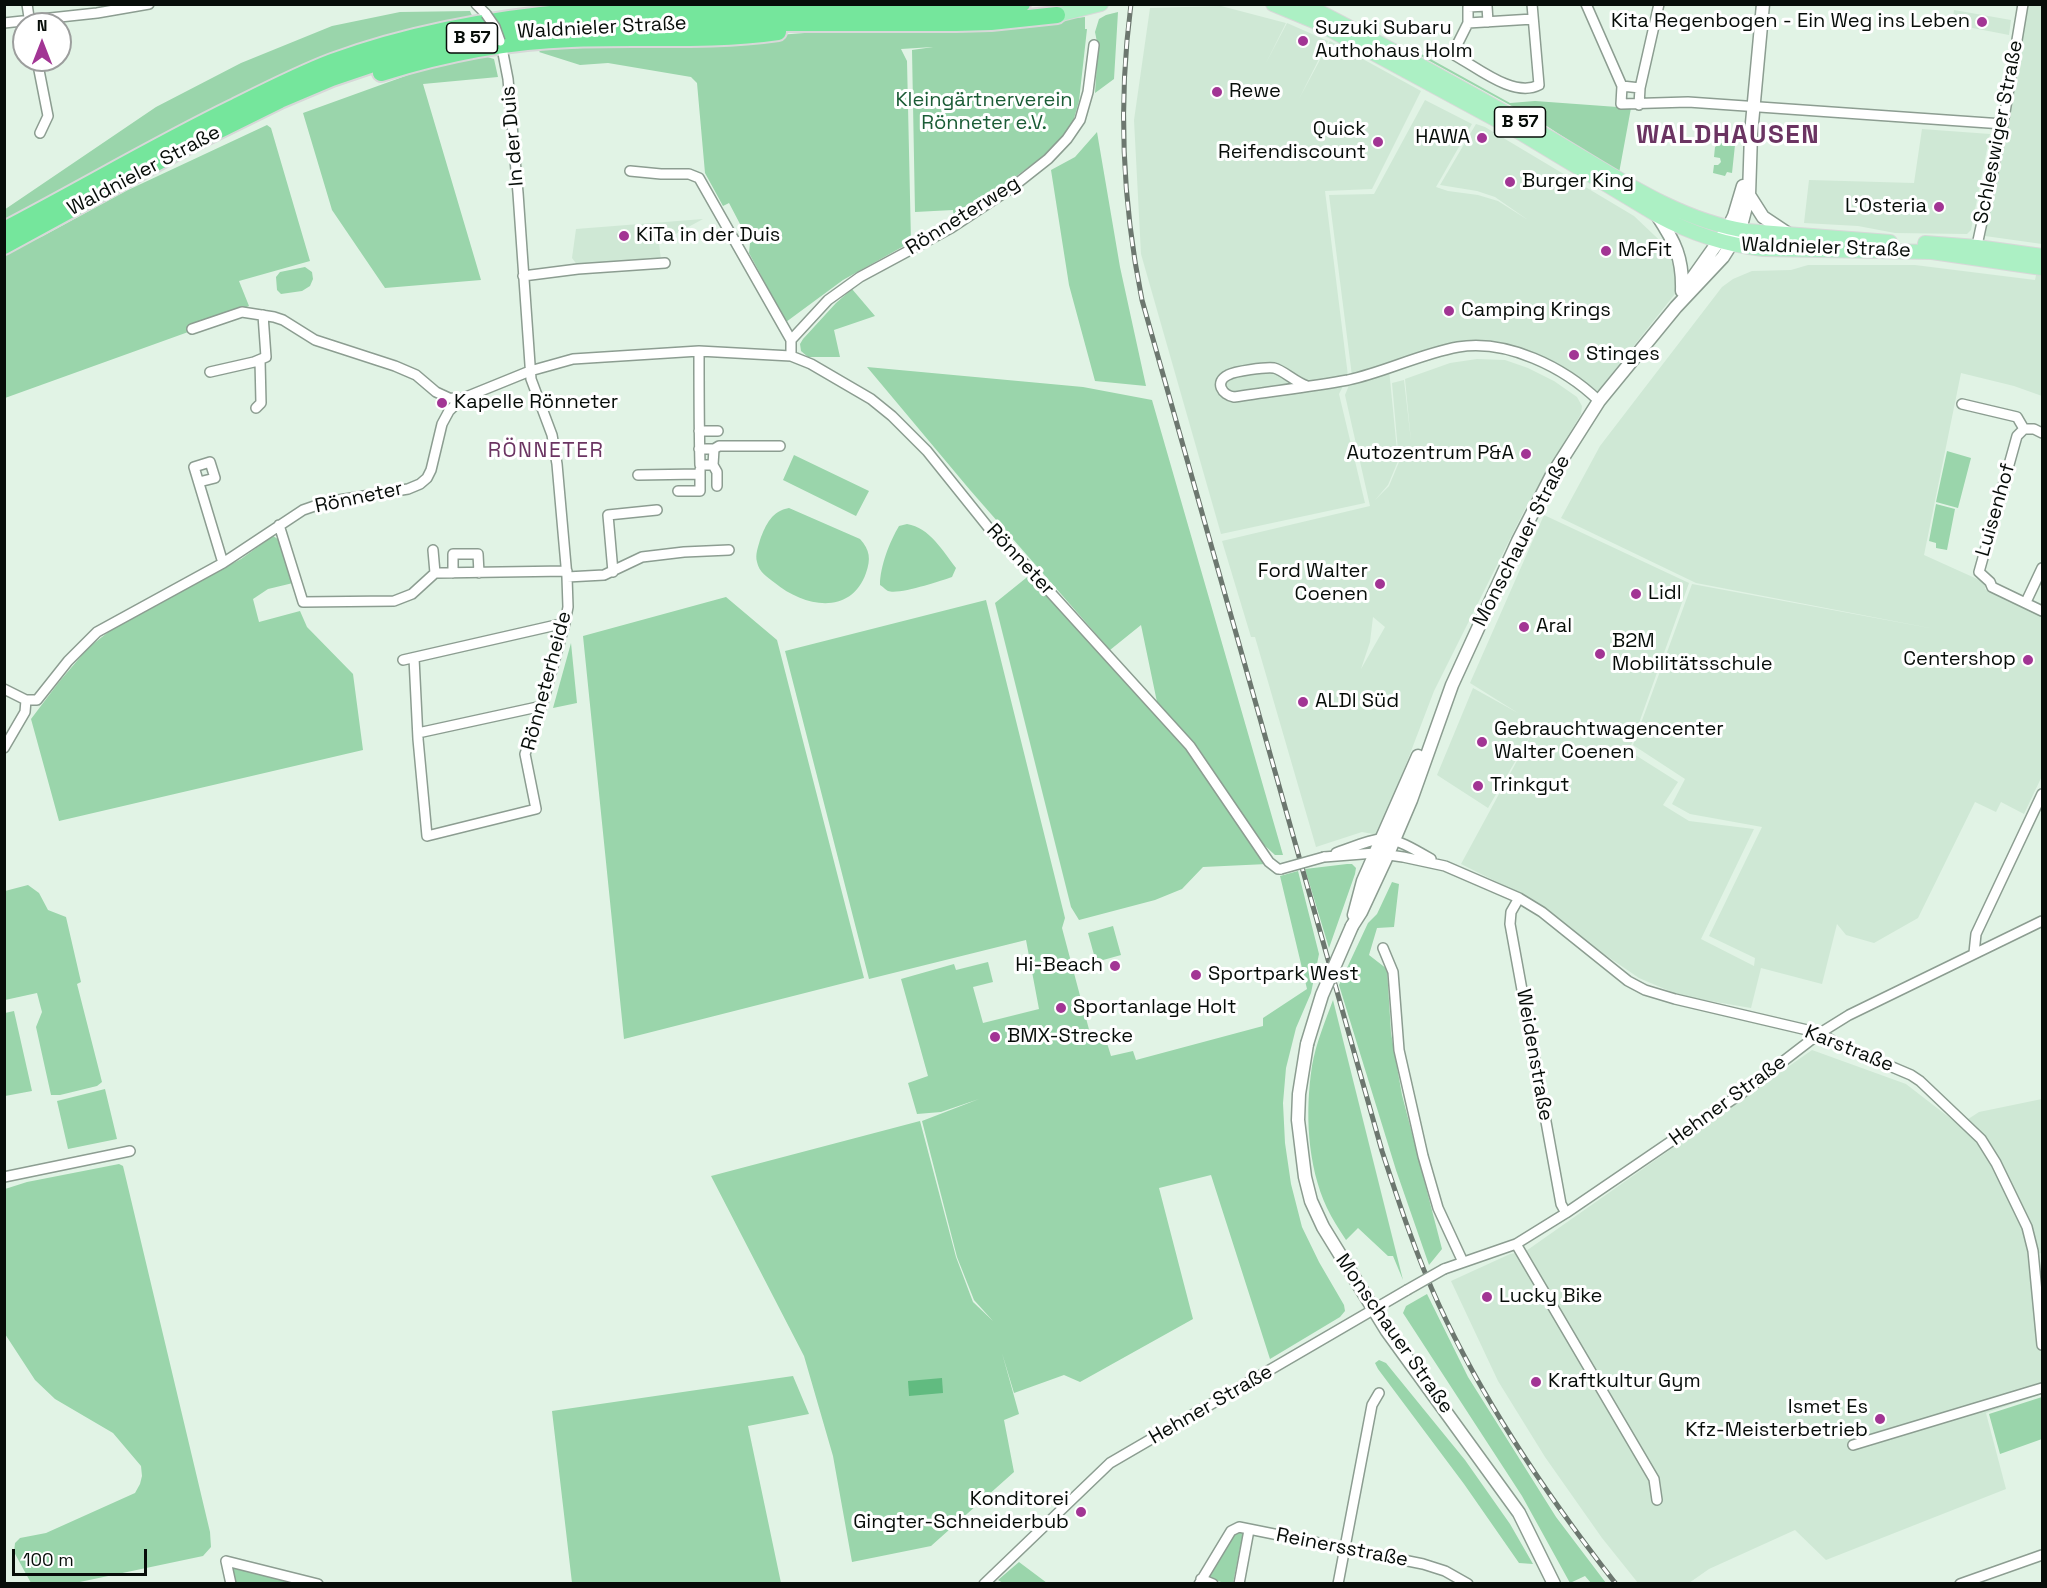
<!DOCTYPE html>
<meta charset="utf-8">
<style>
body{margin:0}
#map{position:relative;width:2047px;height:1588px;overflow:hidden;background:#e1f3e5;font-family:"Space Grotesk",sans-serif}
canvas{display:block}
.frame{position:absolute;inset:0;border:6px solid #070d09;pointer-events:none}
.north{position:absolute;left:12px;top:12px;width:60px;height:60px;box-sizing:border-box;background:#fff;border:2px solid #9c9e9d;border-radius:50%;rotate:0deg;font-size:16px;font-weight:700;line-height:24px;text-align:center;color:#070d09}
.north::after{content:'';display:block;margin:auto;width:21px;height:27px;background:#a23594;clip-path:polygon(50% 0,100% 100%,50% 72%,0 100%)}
.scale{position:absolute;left:12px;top:1549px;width:135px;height:27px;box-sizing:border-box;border:3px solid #070d09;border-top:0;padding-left:8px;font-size:18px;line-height:21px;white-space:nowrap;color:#070d09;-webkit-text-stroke:4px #fff;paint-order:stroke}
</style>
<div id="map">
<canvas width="2047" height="1588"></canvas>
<div class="frame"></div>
<div class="north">N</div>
<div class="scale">100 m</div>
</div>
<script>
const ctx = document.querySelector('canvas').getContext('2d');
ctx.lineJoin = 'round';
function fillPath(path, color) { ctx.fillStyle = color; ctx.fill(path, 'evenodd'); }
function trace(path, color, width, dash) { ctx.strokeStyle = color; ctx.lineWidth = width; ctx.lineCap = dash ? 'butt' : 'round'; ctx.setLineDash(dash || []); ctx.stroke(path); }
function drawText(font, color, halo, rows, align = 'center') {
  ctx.font = font + ' "Space Grotesk",sans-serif'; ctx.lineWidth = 6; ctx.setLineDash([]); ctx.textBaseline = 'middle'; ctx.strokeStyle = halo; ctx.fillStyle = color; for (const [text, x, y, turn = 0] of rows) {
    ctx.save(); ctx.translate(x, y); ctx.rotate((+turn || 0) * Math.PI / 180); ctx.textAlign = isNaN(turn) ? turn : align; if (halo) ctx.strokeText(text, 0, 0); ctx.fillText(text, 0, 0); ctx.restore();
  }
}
const built = new Path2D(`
 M2028 5H2042V244L1985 236Z
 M1221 6 1286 23 1266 63 1287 23 1328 41 1299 99 1330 41 1421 91 1372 189 1325 191 1348 376 1339 394 1365 503 1221 534 1141 254 1134 120 1150 8Z
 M1954 10 2011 20 2009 35 1952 24Z
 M1425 100 1472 124 1436 187 1448 191 1478 195 1498 201 1528 220 1495 197 1477 191 1440 185 1476 124 1485 127 1634 216 1673 253 1682 285 1598 391 1551 361 1517 347 1503 346 1483 344 1389 369 1398 461 1388 485 1375 500 1389 486 1399 462 1392 383 1404 380 1411 441 1405 379 1450 363 1477 359 1505 360 1528 368 1554 381 1577 397 1582 406 1581 414 1527 505 1434 691 1379 835 1362 832 1316 847 1255 637H1251L1222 541 1370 506 1345 395 1352 378 1351 368 1329 195 1374 194ZM1373 617 1385 627 1361 669 1370 642Z
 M1922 129 1990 134 1971 230 1967 234 1895 233 1858 226 1804 223 1809 180 1914 183Z
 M703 219 659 243 661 260 578 266 572 258 576 229Z
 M2042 246V396L2014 386 1961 373 1924 555 1986 583 1985 589 2042 616V776L2024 814 2001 802 1996 812 1975 802 1918 918 1874 943 1846 935 1837 924 1822 984 1761 968 1751 1008 1681 996 1639 978 1598 950 1537 902 1461 864 1537 724 1488 808 1437 775 1473 688 1518 713 1470 683 1544 515 1689 583 1629 751 1678 782 1663 805 1689 821 1754 829 1701 939 1754 966 1755 958 1709 936 1762 827 1690 814 1672 804 1685 779 1633 745 1692 584 1935 629 1696 583 1561 518 1600 446 1722 287 1733 279 1752 271 1791 270 1808 265H1915L2035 280Z
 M1812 1050 1906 1084 1959 1125 1979 1112 2042 1099V1253L2035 1254 2042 1349V1394L1986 1413 2006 1489 1826 1560 1795 1530 1709 1569 1689 1583H1638L1602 1538 1545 1457 1498 1381 1451 1281 1510 1254 1526 1251Z`);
const green = new Path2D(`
 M470 11 474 20 5 225 4 210 156 107 241 63 332 26 400 12Z
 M1118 12 1114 79 1095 93 1098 47 1095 32 1099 19 1106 15Z
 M1085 17V29H1087L1079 101 1073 122 1057 146 954 222 953 210 915 212 912 50 933 47 901 49 907 61 911 242 843 280 786 322 749 253 750 243 729 203 723 206 705 173 697 83 691 77 608 63 580 65 539 52 541 50 659 44 844 30 1028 23Z
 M1407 46 1510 103 1535 101 1631 108 1619 173 1539 121 1406 48Z
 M484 56 494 59 498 77 423 84 481 280 385 288 332 210 303 113 422 70Z
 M267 125 271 128 310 261 239 281 249 306 191 331 5 398 4 254 43 236 128 190Z
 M1097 132 1120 267 1146 386 1095 381 1069 285 1051 170 1075 157Z
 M1721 143 1735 145 1732 173 1727 172 1725 176 1713 173 1714 165H1718L1721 162 1720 158 1714 157 1715 147Z
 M305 267 312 272 313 279 310 286 302 291 281 294 277 290 276 277 280 272Z
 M852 289 875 316 834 330 840 357H808L801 351 800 344 803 339 836 303Z
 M867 367 1083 387 1152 400 1283 855H1275L1262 843 1197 746 1157 702 1141 625 1110 650 970 490Z
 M1947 451 1971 458 1958 508 1936 502Z
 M794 455 869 491 856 516 783 480Z
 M1936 504 1955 509 1947 550 1936 548V543L1929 541Z
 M789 508 860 539C870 550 871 559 866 573 851 616 804 607 775 583 767 577 759 572 757 562 755 555 758 547 760 540 766 524 772 511 789 508Z
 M907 524C930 528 942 550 956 568L952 577C940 581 899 595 888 591 886 590 882 586 880 585 880 566 890 541 899 526Z
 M273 536 281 541 293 583 268 589 253 599 259 622 300 611 307 627 353 674 363 750 59 821 31 719 59 682 88 648 121 622 241 559Z
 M1031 574 1197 762 1267 864 1203 867 1182 889 1155 900 1079 920 1071 907 995 603Z
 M726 597 777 640 864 978 624 1039 583 636Z
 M986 600 1065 918 1062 928 1091 1037 1107 1043 1111 1056 1133 1051 1136 1060 1263 1026V1018L1307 989 1280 876 1298 871 1319 954 1311 993 1296 1028 1286 1068 1283 1103 1285 1143 1291 1184 1302 1227 1319 1262 1344 1305 1345 1311 1340 1317 1270 1359 1211 1175 1159 1188 1193 1319 1080 1382 1064 1375 1014 1393 1002 1353 1019 1414 1004 1420 1014 1472 931 1546 852 1562 833 1456 804 1356 711 1176 920 1121 956 1257 973 1302 993 1321 974 1300 957 1257 922 1121 979 1099 941 1112 917 1114 908 1083 928 1076 901 979 954 964 956 970 988 962 993 982 973 987 983 1023 1039 1009 1026 940 869 979 785 651Z
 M571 643 577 703 553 708Z
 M1347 864H1352L1356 868 1355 874 1329 948 1305 869Z
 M1392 882 1399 884 1394 927 1377 928 1369 955 1387 969 1391 1033 1402 1095 1442 1249 1429 1265 1396 1170 1339 985 1368 923 1377 914Z
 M28 885 39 893 48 910 66 917 81 982 77 984 102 1082 97 1086 60 1095H51L36 1027 42 1012 37 993 5 1000V891Z
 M1113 926 1121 955 1096 962 1088 933Z
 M1333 1000 1403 1280 1393 1256H1388L1358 1228 1346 1240C1339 1229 1332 1219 1327 1208 1307 1165 1305 1112 1312 1066 1316 1043 1325 1022 1333 1000Z
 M14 1011 32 1091 5 1096V1013Z
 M105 1089 117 1139 68 1149 57 1101Z
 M119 1164 123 1166 210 1532 211 1547 203 1556 75 1583H31L14 1552 15 1543 20 1538 46 1533 135 1493 140 1484 142 1476 141 1466 113 1433 55 1399 35 1380 5 1334V1189L27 1182Z
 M1427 1294 1468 1377 1556 1517 1606 1583H1591L1585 1576 1570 1583 1522 1496 1403 1313 1406 1306Z
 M1379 1360 1386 1363 1465 1460 1510 1524 1533 1564 1519 1563 1464 1484 1378 1369 1375 1363Z
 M793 1376 809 1414 748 1426 781 1583H572L552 1411Z
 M2042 1397V1439L2000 1454 1989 1414Z
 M1235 1532 1243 1533 1233 1583H1224L1207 1577Z
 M1019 1562 1047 1583H1003L998 1580Z
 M235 1566 304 1583H234L230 1567Z`);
const water = new Path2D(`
 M942 1378 943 1393 909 1396 908 1381Z`);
const street = new Path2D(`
 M27 4 30 24
 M476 4 486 14
 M1532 4 1539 85C1514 98 1478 68 1456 56L1457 45 1468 23 1533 19
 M1586 4 1622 86
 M4 23 97 13 149 4
 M1468 23V7L1487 6 1488 22
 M37 60 48 116 40 133
 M1640 88 1622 86 1621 104 1688 102 2003 124
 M1639 105 1640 88 1659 4
 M630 171 661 174H689L699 178 791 340
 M1976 250 2003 124 2023 4
 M523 276 578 269 665 263
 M192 329 242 312 274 317 283 320 315 340 395 366 416 375 436 392 449 398 461 399
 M699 351C699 389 699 427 700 465H713L714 449H699
 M791 356V340L828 300 860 277 951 228 1010 189 1048 159 1067 139 1080 120 1088 92 1094 45
 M210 372 254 362 266 357 263 315
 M1307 386C1295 382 1283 370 1274 368 1265 367 1235 371 1228 375 1214 382 1222 395 1234 397 1272 391 1310 387 1348 380 1385 372 1420 354 1458 347 1507 339 1564 367 1599 401
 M1962 404 2017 417 2024 429
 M256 408 261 403 260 360
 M699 431H718
 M2042 433 2034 429H2024L2017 436 1979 572 1990 582 1992 587 2042 611
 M714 449 719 446H780
 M713 465 717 472V486
 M638 475 700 474
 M199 482 215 478 210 462 194 467 223 563
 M678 491H700V470
 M279 525 303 602 394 601 412 594 435 573 567 571
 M433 550 435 573
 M613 572 608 515 657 510
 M453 573V554H478L479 573
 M567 577 604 575 642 557 684 552 729 550
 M2026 602 2042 568
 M414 658 418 739 427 836 536 809 525 754 542 706 565 623 568 607 567 577 557 464 552 435 531 379 518 193 508 79 501 43
 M403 660 565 623
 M4 689 26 700H37L68 661 97 632 223 563 303 510 326 502 408 489 420 484 427 478 431 470 442 424 449 411 461 399 530 371 573 359 699 351 791 356 811 364 871 399 892 416 927 451 988 527 1020 559 1190 746 1269 862 1278 869H1281
 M418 733 542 706
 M4 748 25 712 26 700
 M1336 853C1385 835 1385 832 1431 859
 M1324 857 1375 853 1403 857 1445 866 1519 898 1542 912 1628 981 1645 990 1675 999 1820 1033 1838 1044 1911 1075 1920 1081 1981 1139 1996 1163 2027 1227 2033 1251 2042 1345
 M1519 898 1511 912 1510 924 1561 1204 1566 1213
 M1383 948 1393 972 1399 1050 1423 1156 1438 1208 1463 1262
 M1974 953 1976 934 2042 794
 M4 1177 130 1151
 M1516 1244 1654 1479 1657 1500
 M1444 1269 1516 1244 1566 1213 1742 1093 1820 1033 1849 1015 2042 921
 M1853 1445 2042 1388
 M1201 1579 1213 1584
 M231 1584 226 1561 318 1584
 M984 1584 1110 1463 1407 1290
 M1199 1584 1231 1531 1239 1527 1423 1564 1445 1571 1468 1584
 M1239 1584 1249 1530
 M1338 1584 1372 1405 1379 1393
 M1960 1584 2042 1555`);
const secondary = new Path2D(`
 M1749 195 1763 217 1790 235
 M1657 215C1675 242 1683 258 1682 291
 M1684 290 1728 228 1734 216 1743 186
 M1354 915 1363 881 1418 756
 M1352 926 1361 912 1388 854 1411 800 1452 685 1518 541 1552 475 1599 401 1676 307 1723 257 1740 230 1749 195 1751 134 1763 4
 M1307 1044 1299 1094 1298 1120 1305 1177 1311 1201 1323 1227 1387 1331 1519 1513 1554 1584`);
const primary = new Path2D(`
 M1273 4 1314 21 1519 132 1657 215C1690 233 1726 245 1763 249L1932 252 2042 268
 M1304 4C1387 46 1469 92 1550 138 1612 174 1675 220 1747 231L1890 242
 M1057 15 1101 4
 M1925 243 1977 247 2042 256`);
const highway = new Path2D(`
 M381 73C442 54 507 41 571 39 640 36 709 42 778 32
 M4 230C81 190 155 146 233 108 265 92 298 75 332 62 409 34 489 19 571 12L950 8 1005 7 1022 4
 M4 246 189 145 280 100 332 78 400 55 457 41 513 31 567 25 629 23H956L991 22 1057 15`);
const rail = new Path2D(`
 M1131 4C1118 104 1122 201 1142 300L1382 1151C1399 1203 1416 1255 1439 1305 1485 1405 1548 1497 1616 1584`);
const streetBridge = new Path2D(`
 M486 14 495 27 500 41
 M1281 869 1324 857
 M1407 1290 1444 1269`);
const secondaryBridge = new Path2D(`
 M1307 1044 1322 995 1352 926`);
const markers = [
 [1982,22,6,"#a23594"],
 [1303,41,6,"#a23594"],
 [1217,92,6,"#a23594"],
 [1482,138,6,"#a23594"],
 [1378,142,6,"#a23594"],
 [1510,182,6,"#a23594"],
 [1939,207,6,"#a23594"],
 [624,236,6,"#a23594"],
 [1606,251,6,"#a23594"],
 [1449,311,6,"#a23594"],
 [1574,355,6,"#a23594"],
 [442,403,6,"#a23594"],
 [1526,454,6,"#a23594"],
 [1380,584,6,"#a23594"],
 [1636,594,6,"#a23594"],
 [1524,627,6,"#a23594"],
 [1600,654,6,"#a23594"],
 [2028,660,6,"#a23594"],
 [1303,702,6,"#a23594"],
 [1482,742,6,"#a23594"],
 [1478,786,6,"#a23594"],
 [1115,966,6,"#a23594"],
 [1196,975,6,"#a23594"],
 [1061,1008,6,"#a23594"],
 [995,1037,6,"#a23594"],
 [1487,1297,6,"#a23594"],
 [1536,1382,6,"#a23594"],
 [1880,1419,6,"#a23594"],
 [1081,1512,6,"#a23594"]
];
const shields = [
 [472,38,51],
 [1520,122,51]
];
const shieldNames = [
 ["B 57",472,38],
 ["B 57",1520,122]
];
const poiNames = [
 ["Kita Regenbogen - Ein Weg ins Leben",1970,22,"right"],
 ["Suzuki Subaru",1315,29],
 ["Authohaus Holm",1315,52],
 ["Rewe",1229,92],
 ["Quick",1366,130,"right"],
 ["Reifendiscount",1366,153,"right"],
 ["HAWA",1470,138,"right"],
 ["Burger King",1522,182],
 ["L'Osteria",1927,207,"right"],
 ["KiTa in der Duis",636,236],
 ["McFit",1618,251],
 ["Camping Krings",1461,311],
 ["Stinges",1586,355],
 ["Kapelle Rönneter",454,403],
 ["Autozentrum P&A",1514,454,"right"],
 ["Ford Walter",1368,572,"right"],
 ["Coenen",1368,595,"right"],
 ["Lidl",1648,594],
 ["Aral",1536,627],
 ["B2M",1612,642],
 ["Mobilitätsschule",1612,665],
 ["Centershop",2016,660,"right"],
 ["ALDI Süd",1315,702],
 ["Gebrauchtwagencenter",1494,730],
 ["Walter Coenen",1494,753],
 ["Trinkgut",1490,786],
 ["Hi-Beach",1103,966,"right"],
 ["Sportpark West",1208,975],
 ["Sportanlage Holt",1073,1008],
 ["BMX-Strecke",1007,1037],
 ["Lucky Bike",1499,1297],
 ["Kraftkultur Gym",1548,1382],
 ["Ismet Es",1868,1408,"right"],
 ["Kfz-Meisterbetrieb",1868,1431,"right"],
 ["Konditorei",1069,1500,"right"],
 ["Gingter-Schneiderbub",1069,1523,"right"]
];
const streetNames = [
 ["Waldnieler Straße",602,28,-3],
 ["Schleswiger Straße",1999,132,-79],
 ["In der Duis",513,136,-95],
 ["Waldnieler Straße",144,171,-28],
 ["Rönneterweg",963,216,-32],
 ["Waldnieler Straße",1826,248,2],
 ["Rönneter",359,498,-12],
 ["Luisenhof",1996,510,-74],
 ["Monschauer Straße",1522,541,-63],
 ["Rönneter",1020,560,47],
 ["Rönneterheide",547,681,-75],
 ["Karstraße",1849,1049,22],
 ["Weidenstraße",1534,1055,80],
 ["Hehner Straße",1728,1101,-36],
 ["Monschauer Straße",1394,1334,55],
 ["Hehner Straße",1211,1405,-30],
 ["Reinersstraße",1342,1548,11]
];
const parkNames = [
 ["Kleingärtnerverein",984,101],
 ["Rönneter e.V.",984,124]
];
const neighbourhoodNames = [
 ["RÖNNETER",546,451]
];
const districtNames = [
 ["WALDHAUSEN",1728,136]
];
fillPath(built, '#cfe8d5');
fillPath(green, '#9ad5ab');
fillPath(water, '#61bb80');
trace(street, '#8c9d91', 12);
trace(secondary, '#8c9d91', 15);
trace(primary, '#d7d8d8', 16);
trace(highway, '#d7d8d8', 20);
trace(street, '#fff', 9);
trace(secondary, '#fff', 12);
trace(primary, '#acf0c4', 14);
trace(highway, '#75e69c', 16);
trace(rail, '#6c776f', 5);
trace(rail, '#fff', 3, [9]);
trace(streetBridge, '#8c9d91', 12, []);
trace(secondaryBridge, '#8c9d91', 15, []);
trace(streetBridge, '#fff', 9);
trace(secondaryBridge, '#fff', 12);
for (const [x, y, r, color] of markers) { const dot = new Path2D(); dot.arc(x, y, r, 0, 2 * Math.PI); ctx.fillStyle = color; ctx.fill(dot); trace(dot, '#fff', 2); }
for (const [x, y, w] of shields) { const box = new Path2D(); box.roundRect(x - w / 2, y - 15, w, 30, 4.5); ctx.fillStyle = '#fff'; ctx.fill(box); trace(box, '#070d09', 1.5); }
drawText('bold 18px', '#070d09', null, shieldNames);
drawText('20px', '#070d09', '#fff', poiNames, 'left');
drawText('20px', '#070d09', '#fff', streetNames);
drawText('20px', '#1b5c36', '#fff', parkNames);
ctx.letterSpacing = '1.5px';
drawText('21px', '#6b3462', '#fff', neighbourhoodNames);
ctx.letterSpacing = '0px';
ctx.letterSpacing = '1.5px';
drawText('bold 26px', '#6b3462', '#fff', districtNames);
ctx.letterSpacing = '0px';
</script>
